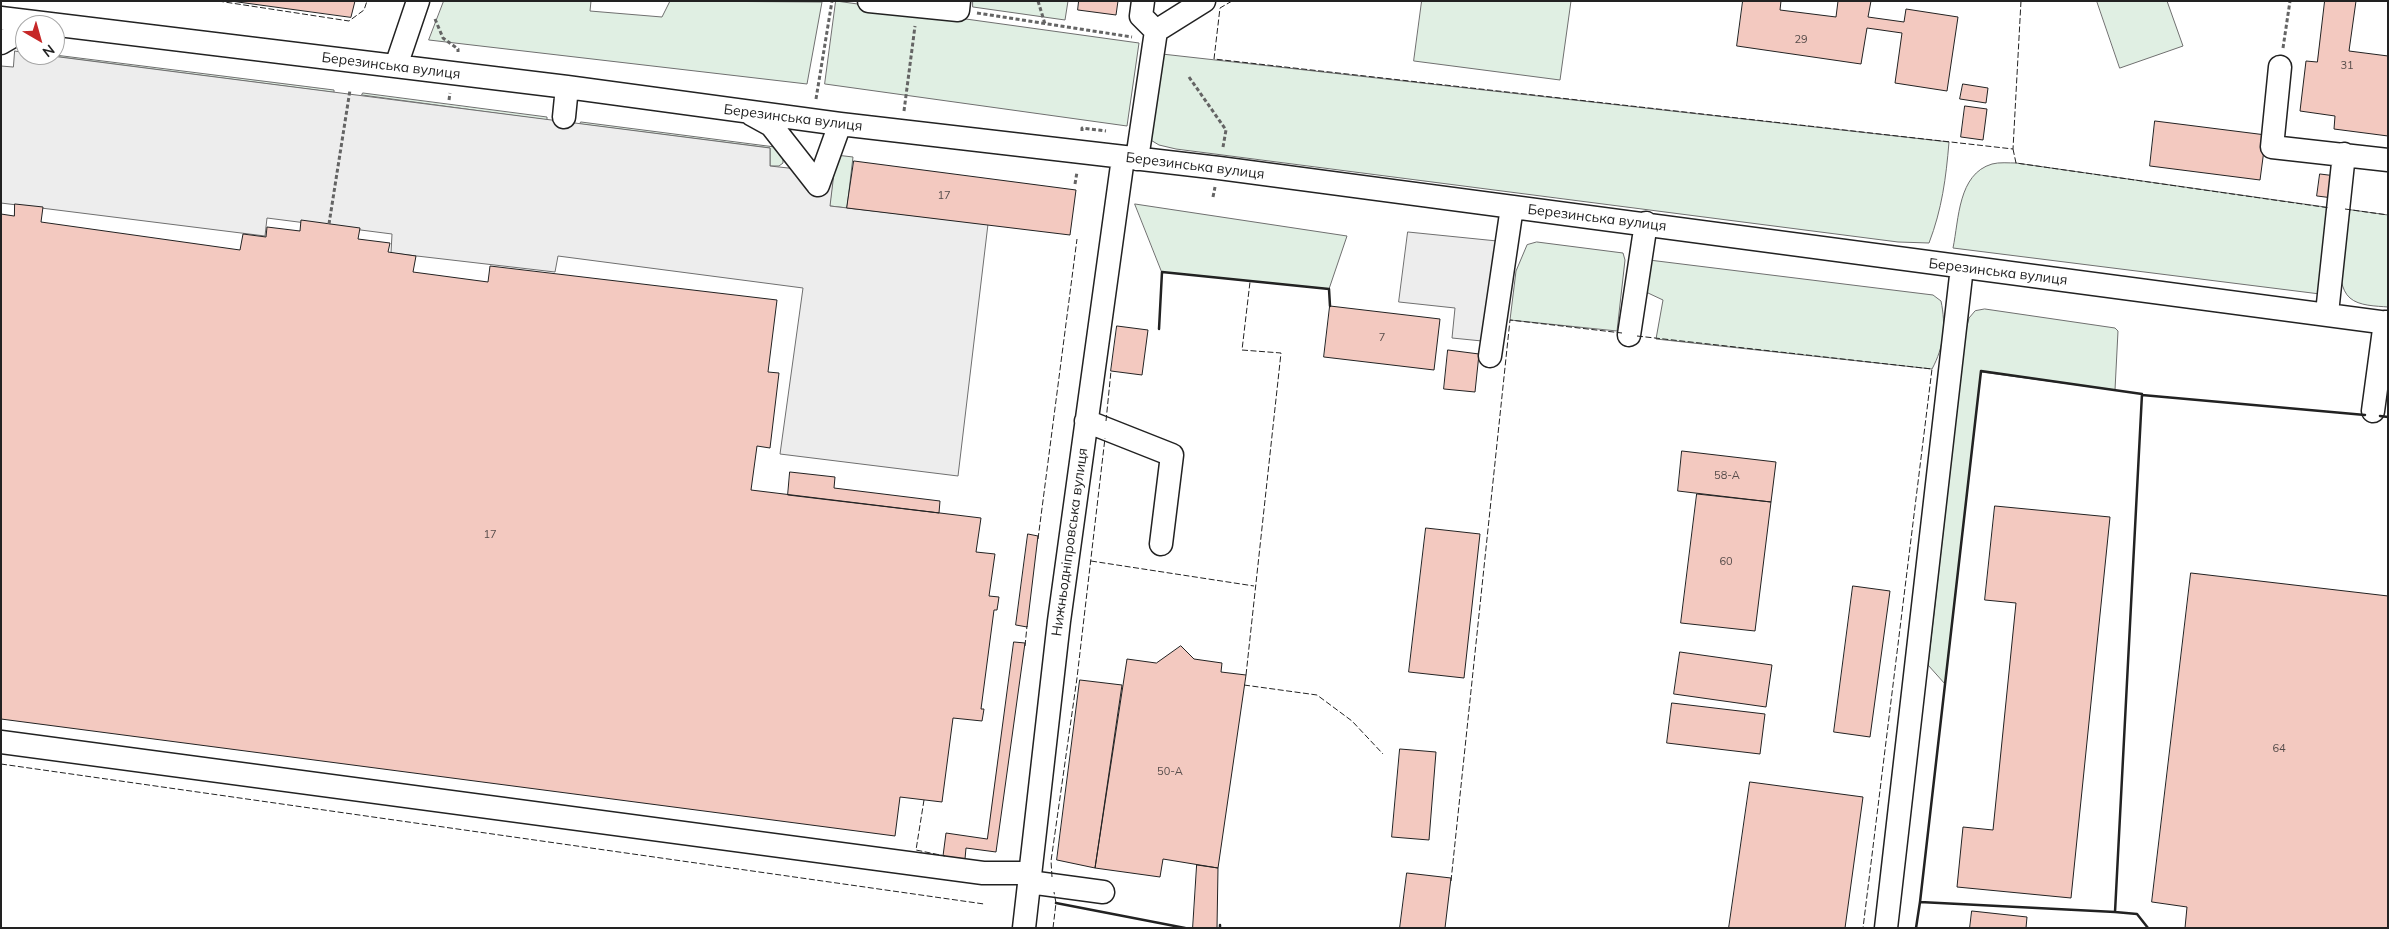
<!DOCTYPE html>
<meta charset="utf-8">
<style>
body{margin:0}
#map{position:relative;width:2389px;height:929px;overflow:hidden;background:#fff;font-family:Mulish,sans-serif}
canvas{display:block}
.frame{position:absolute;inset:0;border:2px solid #222;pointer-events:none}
.north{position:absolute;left:15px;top:15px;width:50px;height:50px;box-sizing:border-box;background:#fff;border:1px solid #a7a7a7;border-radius:50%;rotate:142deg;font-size:14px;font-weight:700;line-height:20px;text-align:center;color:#222}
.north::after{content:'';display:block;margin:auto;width:18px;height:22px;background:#c62828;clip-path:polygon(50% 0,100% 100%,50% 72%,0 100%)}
</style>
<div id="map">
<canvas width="2389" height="929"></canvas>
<div class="frame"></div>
<div class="north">N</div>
</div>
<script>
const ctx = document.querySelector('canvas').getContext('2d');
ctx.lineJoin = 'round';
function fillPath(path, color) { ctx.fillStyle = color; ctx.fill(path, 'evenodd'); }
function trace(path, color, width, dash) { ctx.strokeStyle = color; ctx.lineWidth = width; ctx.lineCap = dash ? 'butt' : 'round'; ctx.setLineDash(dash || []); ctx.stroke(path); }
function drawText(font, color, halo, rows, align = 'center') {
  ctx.font = font + ' Mulish,sans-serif'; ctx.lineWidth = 4; ctx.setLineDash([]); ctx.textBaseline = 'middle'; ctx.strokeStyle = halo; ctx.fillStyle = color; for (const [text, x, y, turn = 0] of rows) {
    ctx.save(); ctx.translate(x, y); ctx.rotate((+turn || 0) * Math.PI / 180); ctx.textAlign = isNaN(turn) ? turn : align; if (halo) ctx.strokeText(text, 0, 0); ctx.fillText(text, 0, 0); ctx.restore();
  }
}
const green = new Path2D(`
 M444 1H591L590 11 662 17 670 1 822 2 807 84 429 40Z
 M836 1 1139 43 1127 126 825 84Z
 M973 1H1068L1065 20 973 7Z
 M1422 1H1571L1560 80 1414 61Z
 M2097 1H2167L2183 46 2120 68Z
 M1162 54 1949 142C1946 178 1942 209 1929 243L1898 242 1176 149 1159 145 1149 139Z
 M44 55H55L334 90V92Z
 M363 93 547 117V120L362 95Z
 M581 122 775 147 783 159V163L779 166H770V148L580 124Z
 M836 155 853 157 847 208 830 206Z
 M2016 163 2332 208 2320 294 1953 248C1959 219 1958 174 1992 164 1999 162 2009 163 2016 163Z
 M1135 204 1347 236 1329 289 1162 272Z
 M2345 209 2388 215V307C2376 306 2359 306 2350 298 2332 283 2343 231 2345 209Z
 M1537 242 1623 253 1625 260 1617 331 1510 320 1516 271 1527 245Z
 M1649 260 1933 295 1941 301C1946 325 1944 347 1932 369L1656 339 1663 300 1648 293 1642 285Z
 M1985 309 2115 328 2118 331 2115 390 1981 372 1945 684 1928 665 1966 330 1969 318 1975 311Z`);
const parking = new Path2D(`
 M15 51 25 53V55H44L770 148V166L834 173 830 206 988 224 958 476 780 454 803 288 558 256 555 272 391 253 392 234 267 218 265 236 1 203V66L13 67Z
 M1408 232 1507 242 1492 342 1452 338 1455 308 1399 302Z`);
const building = new Path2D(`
 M231 1H355L351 17Z
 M1079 1H1118L1116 15 1078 10Z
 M1743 1H1781L1780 10 1836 17 1838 1H1871L1868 17 1904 22 1906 9 1958 17 1947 91 1895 83 1902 33 1867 28 1861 64 1737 46Z
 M2325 1H2356L2349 51 2388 56V136L2334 129 2335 116 2300 111 2306 61 2317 62Z
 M1963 84 1988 88 1986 103 1960 99Z
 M1965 106 1987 109 1983 140 1961 137Z
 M2155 121 2266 135 2260 180 2150 166Z
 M854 161 1076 190 1070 235 847 208Z
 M2320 174 2336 176 2333 198 2317 196Z
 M15 204 43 207 41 222 240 250 243 234 266 237 267 227 300 231 301 220 360 228 358 239 390 243 388 252 416 256 413 272 488 282 490 266 777 300 768 372 779 373 770 448 757 446 751 490 981 518 976 552 995 554 989 596 999 597 997 610H994L981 709H984L982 721 953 718 942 802 900 797 895 836 1 719V214L14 216Z
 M1330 306 1440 319 1434 370 1324 357Z
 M1117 326 1148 330 1142 375 1111 371Z
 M1448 350 1479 354 1475 392 1444 389Z
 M1682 451 1776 462 1771 502 1678 491Z
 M790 472 835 477 834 488 940 501 939 513 788 495Z
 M1697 494 1771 502 1755 631 1681 623Z
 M1995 506 2110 517 2071 898 1957 887 1963 827 1993 830 2016 603 1985 600Z
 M1426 528 1480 534 1464 678 1409 672Z
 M1028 534 1038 536 1027 627 1016 625Z
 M2191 573 2388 596V928H2185L2187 907 2152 902Z
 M1853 586 1890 591 1870 737 1834 732Z
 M1014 642 1025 643 996 852 966 848 965 859 943 856 946 833 987 839Z
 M1181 646 1194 659 1222 663 1221 672 1246 675 1218 868 1163 859 1160 877 1095 868 1127 659 1156 663Z
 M1680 652 1772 665 1766 707 1674 694Z
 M1080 680 1122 685 1095 868 1057 860Z
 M1672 703 1765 714 1760 754 1667 743Z
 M1400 749 1436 752 1429 840 1392 837Z
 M1750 782 1863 797 1845 928H1729Z
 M1197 865 1218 868 1217 928H1193Z
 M1407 873 1451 878 1445 928H1400Z
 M1972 911 2027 917 2026 928H1970Z`);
const path = new Path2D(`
 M1038 1 1045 24
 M977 13 1132 37
 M435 19 443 38 458 49V52
 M2283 48 2290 1
 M1189 77 1226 130 1223 147
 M816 99 832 1
 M449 100 450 93
 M904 111 915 26
 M1082 131V128L1106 131
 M1075 184 1077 172
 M1213 197 1215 187
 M329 224 350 90`);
const minor = new Path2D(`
 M869 1 958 10 959 1
 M1143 1 1141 16 1156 31
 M1 18 567 87 840 124 1219 168 2388 323
 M1 43 25 29
 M396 66 418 1
 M2280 67 2272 147 2388 160
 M751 114 771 125 818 185
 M564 117 567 87
 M1137 159 1156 31 1204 1
 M818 185 840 124
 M2327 313 2344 154
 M1629 335 1646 223
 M1490 356 1512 207
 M2373 411 2385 322
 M1086 421 1172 455 1161 544
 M1 742 983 873H1030
 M1029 882 1103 892
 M1024 928 1059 621 1123 158
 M1886 928 1962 267`);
const fence = new Path2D(`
 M218 1 349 21 364 10 367 1
 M1232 1 1220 8 1214 59 2013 149 2021 1
 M2013 149 2016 163 2330 208
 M2345 209 2388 215
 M1637 336 1932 369 1863 928
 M1106 421 1111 371
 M1038 539 1077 239
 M1091 561 1254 586
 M1025 646 1027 626
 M1246 675 1281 353 1242 350 1250 282
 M1244 685 1317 695 1352 721 1383 754
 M1 764 984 904
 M924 800 916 850 945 856
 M1052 877 1051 861 1077 678 1105 438
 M1451 881 1510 320 1622 333
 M1053 928 1056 903 1054 892`);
const wall = new Path2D(`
 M1159 329 1162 272 1329 289 1330 306
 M1981 371 2142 394 2115 912 1920 902Z
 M2142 395 2365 415
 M2380 416 2388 417
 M1056 903 1185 928
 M2115 912 2137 914 2148 928
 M1220 925V928
 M1916 928 1920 902`);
const numberNames = [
 ["29",1801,40],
 ["31",2347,66],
 ["17",944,196],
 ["7",1382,338],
 ["58-А",1727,476],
 ["17",490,535],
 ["60",1726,562],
 ["64",2279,749],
 ["50-А",1170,772]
];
const streetNames = [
 ["Березинська вулиця",391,66,7],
 ["Березинська вулиця",793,118,7],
 ["Березинська вулиця",1195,166,7],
 ["Березинська вулиця",1597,218,7],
 ["Березинська вулиця",1998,272,7],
 ["Нижньодніпровська вулиця",1070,542,-82]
];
fillPath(green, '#e0efe3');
trace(green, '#6f6f6f', 1);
fillPath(parking, '#ededed');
trace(parking, '#6f6f6f', 1);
fillPath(building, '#f3c9c0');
trace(building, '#222', 1);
trace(minor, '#222', 25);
trace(path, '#646464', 3, [4, 2.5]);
trace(minor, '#fff', 22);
trace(fence, '#222', 1, [6, 2.5]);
trace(wall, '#222', 2.5);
drawText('11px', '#564c4a', null, numberNames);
drawText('14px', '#222', '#fff', streetNames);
</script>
